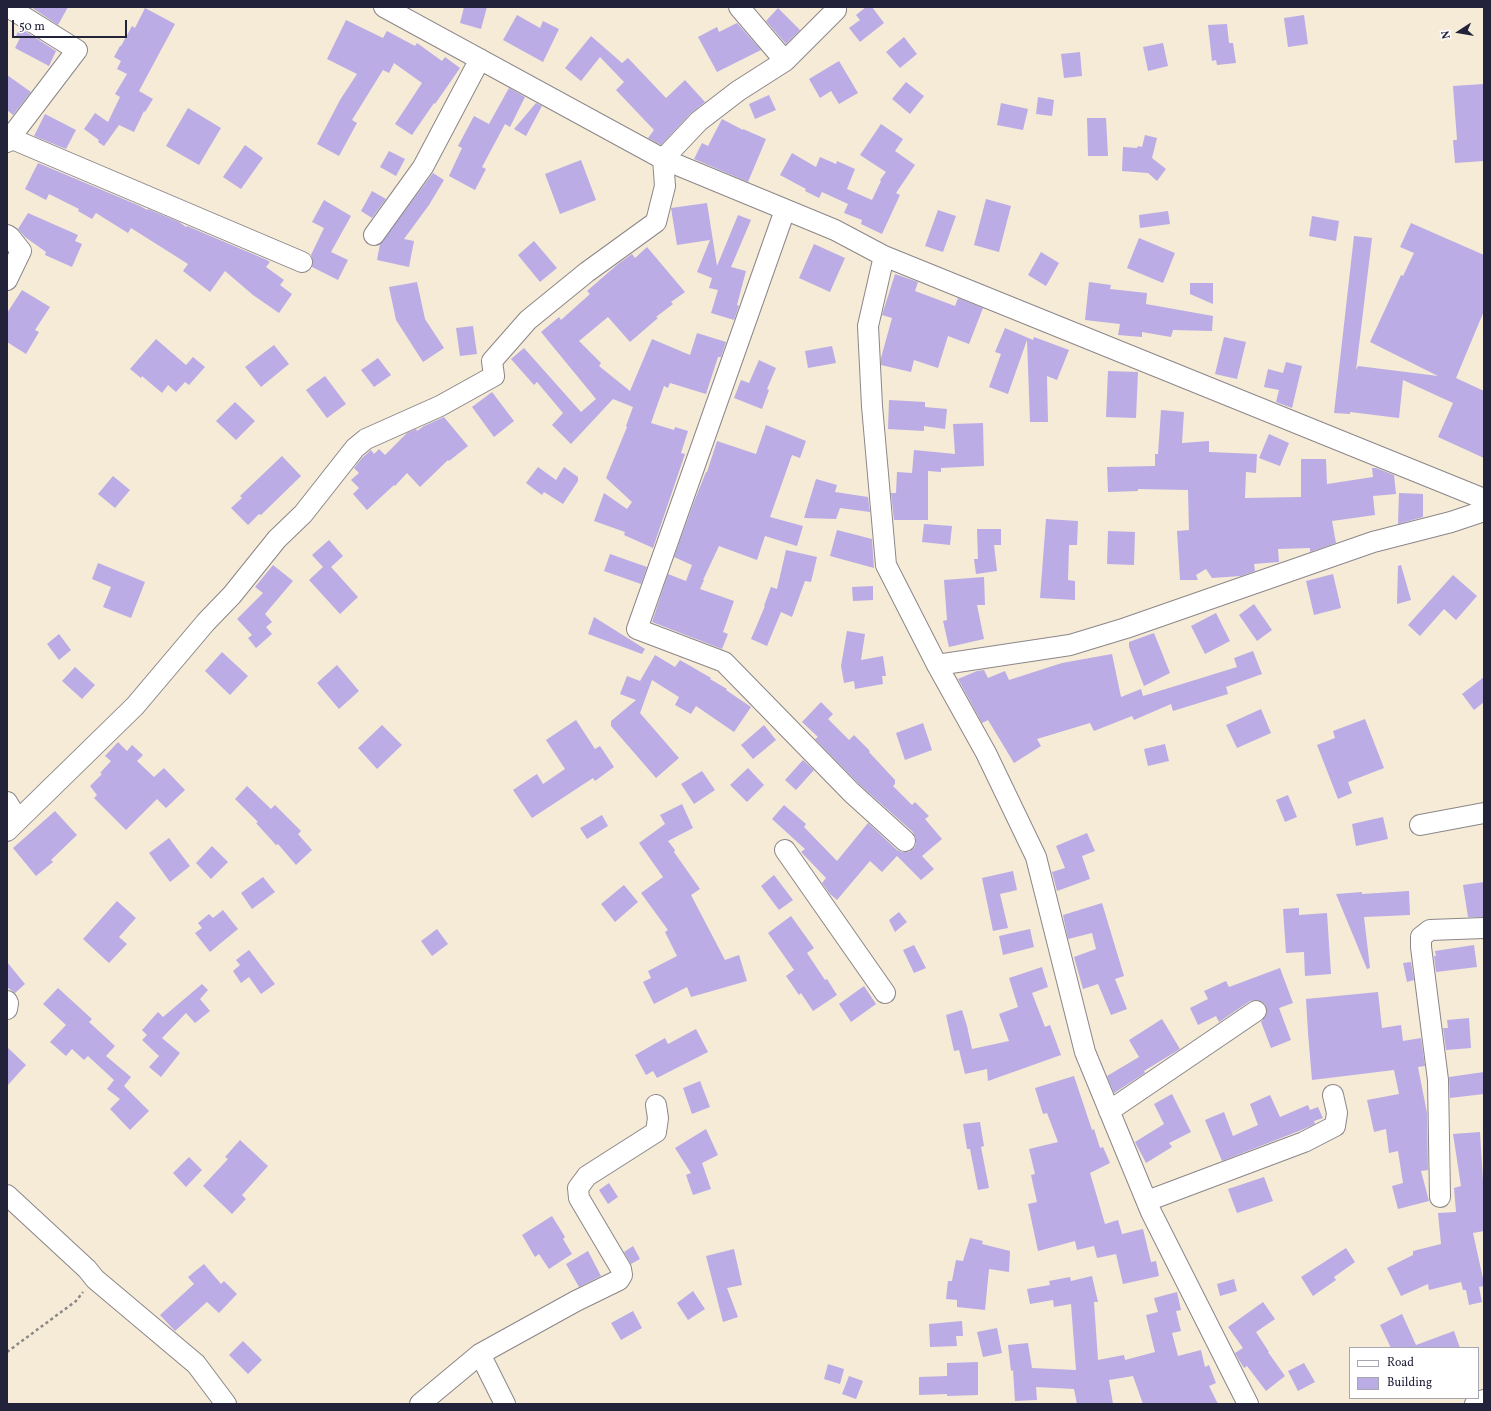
<!DOCTYPE html>
<style>
body{margin:0}
#map{position:relative;width:1491px;height:1411px;overflow:hidden;background:#f5ebd7;font-family:Vollkorn,serif}
canvas{display:block}
.frame{position:absolute;inset:0;border:8px solid #22223b;pointer-events:none}
.legend{position:absolute;left:1349px;top:1347px;width:130px;height:52px;box-sizing:border-box;background:#fff;border:1px solid #a7a7b1;margin:0;padding:5px 7px;list-style:none;font-size:12px;color:#22223b}
.legend li{display:flex;align-items:center;gap:8px;height:20px}
.legend b{width:20px;border:1px solid #a7a7b1}
.north{position:absolute;left:1439px;top:12px;width:40px;height:40px;-webkit-text-stroke:3px #fff;paint-order:stroke;rotate:258deg;font-size:11px;font-weight:700;line-height:16px;text-align:center;color:#22223b}
.north::after{content:'';display:block;margin:auto;width:14px;height:18px;background:#22223b;clip-path:polygon(50% 0,100% 100%,50% 72%,0 100%)}
.scale{position:absolute;left:12px;top:20px;width:115px;height:18px;box-sizing:border-box;border:2px solid #22223b;border-top:0;padding-left:5px;font-size:12px;line-height:14px;white-space:nowrap;color:#22223b;-webkit-text-stroke:3px #fff;paint-order:stroke}
</style>
<div id="map">
<canvas width="1491" height="1411"></canvas>
<div class="frame"></div>
<ul class="legend">
<li><b style="height:5px;background:#fff"></b>Road</li>
<li><b style="height:11px;background:#bbace5"></b>Building</li>
</ul>
<div class="north">N</div>
<div class="scale">50 m</div>
</div>
<script>
const ctx = document.querySelector('canvas').getContext('2d');
ctx.lineJoin = 'round';
function fillPath(path, color) { ctx.fillStyle = color; ctx.fill(path, 'evenodd'); }
function trace(path, color, width, dash) { ctx.strokeStyle = color; ctx.lineWidth = width; ctx.lineCap = dash ? 'butt' : 'round'; ctx.setLineDash(dash || []); ctx.stroke(path); }
const building = new Path2D(`
 M31 7H68L58 25Z
 M464 7H487L481 29 460 23Z
 M866 7H872L884 23 860 42 849 28 860 20 856 15Z
 M145 8 175 24 139 91 153 99 145 112 144 111 134 132 119 125 104 146 98 142 99 140 84 129 95 113 108 122 120 97 115 94 127 74 117 69 121 61 114 57 120 46H121L132 26 135 28Z
 M778 8 800 30 786 44 766 21Z
 M517 15 540 28 543 21 559 29 543 62 503 40Z
 M1304 15 1308 44 1288 47 1284 18Z
 M346 20 383 38 387 31 415 46 417 43 442 61 445 57 460 68 435 104 434 103 412 135 395 124 422 83 394 63 389 73 383 70 352 120 357 123 339 156 317 144 340 100 357 74 327 59Z
 M737 23 761 50 717 72 698 37 717 27 719 32Z
 M1227 24 1229 43H1233L1236 63 1217 65 1216 60 1212 61 1208 25Z
 M20 28 56 51 49 66 15 48 20 38 16 36Z
 M591 36 622 63 628 58 666 98 685 80 705 102 691 113 661 145 648 138 654 130 616 90 624 82 600 57 581 81 565 68Z
 M904 37 917 54 900 68 886 52Z
 M1163 43 1168 66 1148 71 1143 47Z
 M1080 52 1082 76 1064 78 1061 54Z
 M839 61 858 93 839 104 831 91 820 98 809 79Z
 M7 75 31 92 13 115 7 110Z
 M906 82 924 96 910 114 892 99Z
 M1484 84V161L1455 163 1453 140H1457L1453 86Z
 M509 88 525 97 510 127 505 124 482 167 486 169 475 190 449 176 462 148 458 146 474 116 489 124Z
 M769 95 776 110 755 119 749 104Z
 M1038 97 1054 100 1052 116 1036 114Z
 M536 103 542 106 526 136 514 129Z
 M1001 103 1028 109 1023 130 997 125Z
 M188 108 221 128 199 165 166 146Z
 M45 114 76 130 66 149 34 136Z
 M1087 118H1106L1108 156H1088Z
 M722 119 743 130V129L766 139 748 182 694 159 702 143 708 146Z
 M881 124 903 139 895 151 915 165 896 193 900 195 882 234 861 224 862 220 844 213 848 204 822 192 819 198 805 191 806 189 780 175 792 153 816 167 820 157 836 164 837 161 855 169 847 189 872 200 881 181 880 180 886 172 860 155Z
 M1145 135 1157 138 1152 158 1166 169 1157 181 1148 173 1122 171 1123 147 1137 148 1138 146 1142 147Z
 M245 145 263 158 241 189 223 177Z
 M389 151 405 159 396 176 380 167Z
 M581 160 596 200 560 214 545 174Z
 M38 163 140 206 147 210 148 209 179 222 186 227 187 226 267 260 270 262 266 267 284 280 280 285 292 294 279 313 253 295 225 271 210 292 183 271 188 264 131 228 128 233 96 213 92 219 78 211 79 209 49 194 46 200 25 189Z
 M433 173 444 180 429 205 404 239 414 241 409 267 377 260 380 244Z
 M372 191 386 199 372 218 361 211Z
 M986 199 1011 206 999 252 974 245Z
 M324 200 351 216 331 252 348 260 338 280 312 267 313 261 311 255 324 228 312 222Z
 M707 203 717 266 738 215 751 220 731 267 746 271 737 305 739 306 734 320 711 313 718 290 709 288 712 278 697 272 710 240 677 245 671 208Z
 M938 210 956 216 943 252 925 246Z
 M1168 211 1170 224 1140 228 1139 215Z
 M28 213 78 235 75 241 82 244 72 267 45 255 46 252 25 237 18 229Z
 M1312 216 1339 221 1336 241 1309 236Z
 M1411 223 1484 255V311L1456 378 1484 391V458L1438 437 1453 403 1403 380 1399 418 1350 412V414L1334 413 1354 236 1372 238 1356 370 1358 366 1438 376 1370 342 1401 275 1403 276 1414 253 1400 247Z
 M1139 238 1175 253 1163 283 1127 268Z
 M534 241 557 268 540 282 518 255Z
 M814 244 845 258 830 292 799 278Z
 M647 247 685 292 671 302 673 304 656 317 658 318 630 342 608 317 579 341 601 363 599 366 630 391 652 339 690 355 697 333 726 342 721 357H718L706 394 670 383 668 388 664 386 651 423 674 430 675 427 688 431 681 453 685 454 653 548 624 535 625 532 594 521 604 493 627 509 632 502 606 478 627 427 626 426 633 407 613 399 571 444 552 425 563 413 537 382 534 385 511 359 524 348 581 412 596 399 541 332 559 317 561 320 590 294 587 291 618 264 632 254 635 258Z
 M1041 252 1059 263 1046 286 1028 275Z
 M895 274 918 282 915 291 955 306 958 298 983 308 969 344 948 336 938 368 914 360 911 372 881 365V358L892 318 882 315Z
 M417 282 425 319 444 348 423 362 396 320 389 287Z
 M1089 282 1111 285 1110 289 1147 293 1146 304 1213 316 1212 331 1173 330 1171 337 1142 332V337L1118 335 1120 324 1085 320Z
 M1190 283H1213V304L1190 294Z
 M22 290 50 307 35 330 39 332 26 354 7 342V313Z
 M473 326 477 354 460 356 456 328Z
 M1005 328 1033 340 1034 337 1069 350 1057 380 1047 376 1048 422H1030L1027 340 1008 394 989 387 1001 354 995 352Z
 M1224 337 1246 342 1237 379 1215 374Z
 M156 339 186 365 193 357 205 367 189 385 185 382 176 392 168 385 162 393 142 376 141 378 130 369Z
 M274 345 289 364 261 387 245 367Z
 M832 346 836 363 808 368 805 351Z
 M378 358 391 375 374 387 361 370Z
 M759 360 776 368 767 389 769 390 762 409 734 398 741 380 749 383Z
 M1286 362 1302 366 1292 408 1276 402 1279 390 1264 387 1268 369 1283 373Z
 M1108 371 1138 372 1136 418 1106 417Z
 M325 376 346 404 327 418 306 390Z
 M492 392 514 421 494 437 472 407Z
 M889 400 925 402V407L947 409 945 429 924 426V431L888 429Z
 M235 402 255 421 236 440 216 421Z
 M1161 410 1184 412 1182 443 1209 441V452L1257 454 1256 473 1246 472 1245 498 1301 497V459H1326L1327 484 1373 477 1372 468H1376L1394 475 1396 494 1373 496 1375 515 1332 521 1336 543 1310 552V548L1278 549 1279 562 1254 564 1255 571 1241 576 1212 578 1206 569 1196 575 1198 580H1180L1177 531 1189 530 1188 490 1138 489V491L1108 492 1107 467 1155 466V454H1158Z
 M444 417 468 446 449 461 448 460 420 487 407 473 395 486 394 485 367 510 353 494 359 488 351 480 359 473 354 468 362 458 371 450 374 454 379 449 385 455 407 433 416 429 417 431 424 426Z
 M983 423 984 466 941 468V472L928 471V520H894L891 493H896L897 472 912 473 914 450 955 454 953 424Z
 M766 425 806 441 800 458 792 455 770 517 803 526 797 546 765 536 757 560 719 546 703 580H704L700 589 734 601 723 632 728 634 722 649 652 622 668 574 686 581 692 565 674 557 694 502 706 472H707L717 441 756 454Z
 M1269 434 1289 443 1280 466 1259 458Z
 M282 456 301 476 261 515 259 514 248 525 231 508 242 498 240 496Z
 M538 467 556 480 564 467 578 477V481L563 504 544 492 542 495 526 483Z
 M113 476 130 490 115 508 98 494Z
 M816 479 837 485 835 492 868 497 870 512 840 508 836 519 804 518Z
 M1399 493 1423 494V517L1398 524Z
 M1046 519 1078 521 1077 545H1069L1068 580 1075 581V600L1040 598Z
 M924 524 952 526 950 545 922 542Z
 M977 529H1001V545H994L997 571 976 574 974 559H978Z
 M837 530 872 539 874 568 830 556Z
 M1108 531 1135 532 1134 565 1107 564Z
 M329 540 343 556 331 567 358 597 340 614 309 580 323 567 312 555Z
 M786 550 817 557 811 582 805 581 792 617 781 612 767 646 751 639 765 606H764L771 587 777 589Z
 M610 554 647 567 641 584 604 571Z
 M98 563 145 582 131 618 103 607 111 587 92 579Z
 M273 565 293 581 265 614 272 622 266 627 272 634 256 648 248 638 252 635 237 619 263 593 255 587Z
 M1401 565 1411 600 1397 604 1398 566Z
 M1333 574 1341 608 1314 615 1306 581Z
 M1453 575 1477 596 1456 620 1444 609 1420 636 1408 625Z
 M984 577 985 605H977L984 639 949 647 943 621 947 620 944 580Z
 M873 586V600L853 601 852 587Z
 M1254 604 1272 630 1257 641 1239 615Z
 M1216 613 1230 641 1205 654 1191 626Z
 M594 617 645 649 642 654 588 634Z
 M847 631 865 634 861 660 883 656 886 676H882L883 684 855 689 854 681 844 683 841 666Z
 M1154 633 1170 673 1144 686 1129 647V642Z
 M59 634 71 650 59 660 47 644Z
 M1253 651 1262 674 1226 687 1228 694 1173 711 1171 704 1134 720 1132 716 1094 731 1090 723 1037 739 1041 746 1014 763 988 720 982 723 958 679 977 671 984 670 988 678 1005 671 1009 680 1062 663 1112 654 1121 697 1141 689 1143 696 1237 667 1234 658Z
 M222 652 248 676 230 695 205 671Z
 M655 655 675 667 680 660 711 678 710 679 727 689 726 690 751 707 734 732 696 706 691 714 675 705 679 697 652 680 640 713 679 758 656 778 611 726V721L636 700 620 694 627 676 640 681Z
 M337 665 359 691 339 709 317 683Z
 M75 667 95 685 82 699 62 681Z
 M1484 677V702L1474 710 1462 694Z
 M821 702 833 714 828 719 849 740 854 735 870 751 869 752 895 780V784L893 786 912 805 915 802 929 816 925 819 942 839 922 856 934 869 921 880 897 856 882 872 870 861 837 900 830 894 822 883 826 878 801 852 805 849 772 819 784 805 806 824 804 827 837 861 868 823 897 850 902 852H909L914 848 916 844V838L913 832 860 785 815 739 818 737 802 722Z
 M1261 709 1271 733 1237 748 1226 725Z
 M1365 719 1384 768 1348 782 1352 793 1338 799 1317 745 1335 738 1333 731Z
 M576 720 595 749 600 746 614 767 595 781 593 778 532 818 513 790 537 774 543 784 565 769 546 740Z
 M923 723 932 750 905 760 896 733Z
 M382 725 402 745 377 769 358 748Z
 M764 725 776 740 753 759 741 745Z
 M118 742 127 751 132 745 143 755 137 761 154 777 164 768 185 790 166 808 157 799 126 830 94 798 97 795 90 786 102 774 100 773 111 761 105 756Z
 M1165 744 1169 761 1148 766 1144 749Z
 M803 760 814 770 796 790 785 780Z
 M748 768 764 785 747 802 730 785Z
 M702 771 715 790 694 804 681 784Z
 M247 786 271 809 275 805 301 831 298 834 312 850 296 865 278 844 276 845 256 823 258 822 235 799Z
 M1288 795 1297 817 1285 822 1276 800Z
 M682 804 693 828 668 841 675 850 674 852 700 889 691 895 725 960 739 955 747 981 691 997 687 987 654 1004 643 982 651 978 648 971 677 956 665 932 668 930 641 893 663 877 639 843 665 824 660 815Z
 M55 811 77 835 51 860 53 862 36 876 13 848Z
 M602 815 608 826 587 839 580 828Z
 M1383 817 1388 839 1356 846 1352 824Z
 M1087 833 1095 851 1082 856 1090 879 1057 891 1052 872 1065 868 1056 846Z
 M169 838 190 866 170 882 149 853Z
 M212 846 228 862 211 879 196 863Z
 M1013 871 1017 890 1000 894 1008 928 993 931 982 878Z
 M774 875 793 900 779 910 761 886Z
 M263 877 275 892 252 909 241 893Z
 M1484 882V917H1468L1463 885Z
 M624 885 638 902 615 922 601 904Z
 M1409 891 1410 915 1364 917 1370 968 1367 969 1336 894 1362 892V894Z
 M117 901 136 918 119 937 127 944 109 963 83 939Z
 M1102 903 1124 976 1115 979 1127 1009 1111 1015 1098 984 1083 989 1074 957 1096 949 1092 933 1068 939 1063 915Z
 M1299 908V915L1327 913 1331 974 1305 976 1304 952 1286 953 1283 909Z
 M223 910 238 929 210 952 195 933 202 928 198 923 209 914 213 918Z
 M899 912 907 922 895 932 889 920Z
 M791 916 814 948 807 953 825 980 827 979 837 995 813 1011 801 993 799 995 786 976 794 970 768 933Z
 M437 929 448 944 432 956 421 941Z
 M1030 929 1034 947 1003 955 999 936Z
 M914 945 926 968 914 973 903 950Z
 M1474 945 1477 967 1436 972 1434 956H1436L1435 951Z
 M249 950 275 984 261 994 249 977 241 983 233 971 240 965 236 960Z
 M7 962 25 984 15 993 7 987Z
 M1411 962 1414 980 1407 982 1403 963Z
 M1042 967 1048 987 1032 993 1045 1027 1050 1025 1061 1055 988 1081 987 1069 965 1074 959 1050 954 1051 946 1015 962 1010 967 1026 972 1049 1009 1041 999 1014 1018 1007 1009 978Z
 M1280 968 1293 1003 1279 1008 1291 1040 1271 1048 1261 1022 1266 1016 1267 1010 1265 1004 1261 1001 1256 1000 1250 1001 1219 1022 1216 1016 1198 1025 1190 1008 1208 999 1204 991 1226 981 1229 987Z
 M202 984 208 990 200 999 210 1011 195 1023 186 1013 162 1038 180 1053 161 1077 149 1067 159 1056 142 1040 147 1035 142 1030 158 1012 163 1017Z
 M864 986 876 1004 851 1022 839 1004Z
 M58 988 92 1019 89 1022 115 1046 106 1056 131 1077 124 1086 149 1111 130 1130 110 1109 120 1099 107 1089 114 1080 88 1056 84 1060 72 1049 66 1056 50 1042 66 1025 43 1004Z
 M1378 992 1382 1028 1401 1025 1403 1041 1421 1038 1425 1066 1418 1067 1427 1113 1428 1170 1421 1171 1429 1201 1398 1209 1392 1186 1403 1183 1398 1151 1389 1153 1386 1129 1374 1132 1367 1100 1399 1094 1394 1070 1312 1080 1308 1033 1306 999Z
 M1469 1018 1471 1048 1446 1050 1443 1028H1448L1447 1020Z
 M1162 1019 1180 1049 1144 1071 1145 1073 1114 1093 1107 1076 1139 1057 1129 1040Z
 M696 1029 708 1052 657 1078 653 1071 646 1075 635 1055 665 1038 668 1044Z
 M7 1047 26 1065 7 1086Z
 M1484 1072V1094L1450 1098 1449 1077Z
 M1074 1076 1092 1130 1094 1129 1100 1148 1103 1147 1110 1163 1090 1173 1105 1224 1118 1220 1122 1234 1143 1229 1151 1262 1156 1261 1159 1276 1123 1284 1116 1254 1097 1258 1094 1246 1077 1250 1075 1241 1038 1251 1028 1204 1037 1202 1031 1175 1035 1174 1029 1149 1058 1142 1047 1113 1043 1114 1035 1088Z
 M700 1081 710 1107 692 1114 683 1088Z
 M1172 1094 1191 1132 1169 1143 1172 1147 1146 1163 1135 1142 1164 1124 1154 1104Z
 M1270 1095 1280 1117 1308 1105 1310 1110 1318 1107 1323 1118 1314 1121 1315 1124 1299 1131 1222 1161 1205 1120 1224 1112 1233 1136 1258 1125 1250 1104Z
 M980 1122 984 1146 981 1147 989 1188 978 1190 970 1149H967L963 1124Z
 M706 1129 718 1155 702 1163 711 1189 693 1195 686 1175 691 1173 675 1148Z
 M1480 1132 1484 1198V1231L1473 1233 1484 1283V1286L1479 1287 1482 1302 1469 1305 1466 1290H1463L1461 1282 1429 1290 1428 1284 1401 1296 1387 1268 1413 1255V1251L1441 1244 1438 1213 1456 1212 1454 1188 1461 1186 1453 1134Z
 M240 1140 268 1166 242 1195 246 1199 232 1214 203 1186 228 1159 225 1157Z
 M189 1157 202 1170 186 1187 173 1173Z
 M1264 1177 1273 1201 1237 1213 1228 1189Z
 M609 1183 618 1197 608 1204 599 1190Z
 M552 1216 565 1237 563 1239 572 1254 549 1269 539 1254 535 1257 522 1235Z
 M970 1238 983 1241 982 1244 1010 1251 1009 1272 989 1269 985 1310 957 1307V1300L946 1299 948 1281H952L956 1260 963 1261Z
 M633 1246 640 1259 631 1264 624 1252Z
 M1346 1248 1355 1262 1334 1277 1336 1280 1313 1296 1301 1277Z
 M734 1249 742 1285 727 1288 738 1317 723 1322 706 1256Z
 M588 1251 601 1276 579 1287 566 1264Z
 M204 1264 221 1284 224 1281 237 1294 219 1313 207 1302 175 1331 160 1315 194 1284 188 1277Z
 M1092 1276 1098 1302H1094L1098 1360 1124 1355 1125 1360 1155 1352 1146 1315 1158 1312 1154 1298 1177 1292 1181 1310 1176 1311 1181 1331 1172 1333 1178 1356 1201 1350 1205 1367 1209 1365 1216 1383 1209 1386 1218 1404H1143L1133 1376 1109 1380 1113 1404H1077L1074 1389 1036 1387 1037 1400 1015 1401 1013 1370 1011 1371 1008 1345 1028 1343 1032 1368 1076 1370 1071 1304 1054 1307 1053 1300 1030 1304 1027 1289 1050 1285 1049 1281 1070 1277 1071 1281Z
 M1234 1279 1237 1291 1220 1296 1217 1284Z
 M693 1291 705 1309 688 1320 677 1303Z
 M1263 1302 1275 1319 1256 1332 1269 1352H1268L1285 1376 1266 1391 1247 1366 1244 1368 1239 1360 1235 1353 1243 1348 1228 1327Z
 M633 1311 642 1328 621 1340 611 1323Z
 M1402 1314 1416 1345 1454 1331 1460 1348H1391L1380 1325Z
 M962 1321 963 1336H956L957 1346 930 1347 929 1324Z
 M997 1328 1002 1353 983 1357 977 1332Z
 M243 1341 262 1360 248 1374 229 1355Z
 M978 1362V1395L947 1396V1394L919 1395V1377L947 1376V1363Z
 M1304 1363 1315 1382 1298 1391 1288 1371Z
 M828 1364 844 1369 840 1384 824 1379Z
 M849 1376 863 1381 856 1399 842 1394Z`);
const path = new Path2D(`
 M7 1352 76 1301 83 1292`);
const minor = new Path2D(`
 M8 7 77 50 10 138
 M384 7 663 159 835 230 884 256 1484 499
 M739 7 785 61
 M7 142 10 138 302 262
 M785 210 637 629 724 662 852 793 905 841
 M7 235 10 237 21 251 7 280
 M374 235 423 167 480 59
 M884 256 868 326 872 406 886 565 937 665 986 753 1036 857 1085 1052 1151 1212 1248 1404
 M937 665 1070 645 1126 628 1373 542 1451 522 1484 511
 M7 802 18 820
 M1420 825 1484 813
 M7 831 135 706 206 622 232 595 277 539 303 514 355 448 366 439 440 406 494 376 492 361 528 320 587 272 656 222 665 186 663 159 699 121 738 91 785 61 836 10V7
 M785 850 885 993
 M7 1001 8 1003 7 1009
 M1109 1111 1256 1011
 M7 1195 87 1269 95 1279 196 1364 226 1404
 M1440 1197 1438 1080 1421 947V937L1430 930 1484 928
 M1147 1201 1304 1142 1335 1126 1337 1113 1333 1095
 M480 1354 505 1404
 M420 1404 480 1354 576 1301 619 1280 622 1275 621 1269 579 1198 578 1188 587 1176 656 1132 658 1118 656 1105
 M1475 1404 1484 1400`);
fillPath(building, '#bbace5');
trace(minor, '#8c8689', 22);
trace(path, '#8c8689', 2.5, [3, 3]);
trace(minor, '#fff', 20);
</script>
